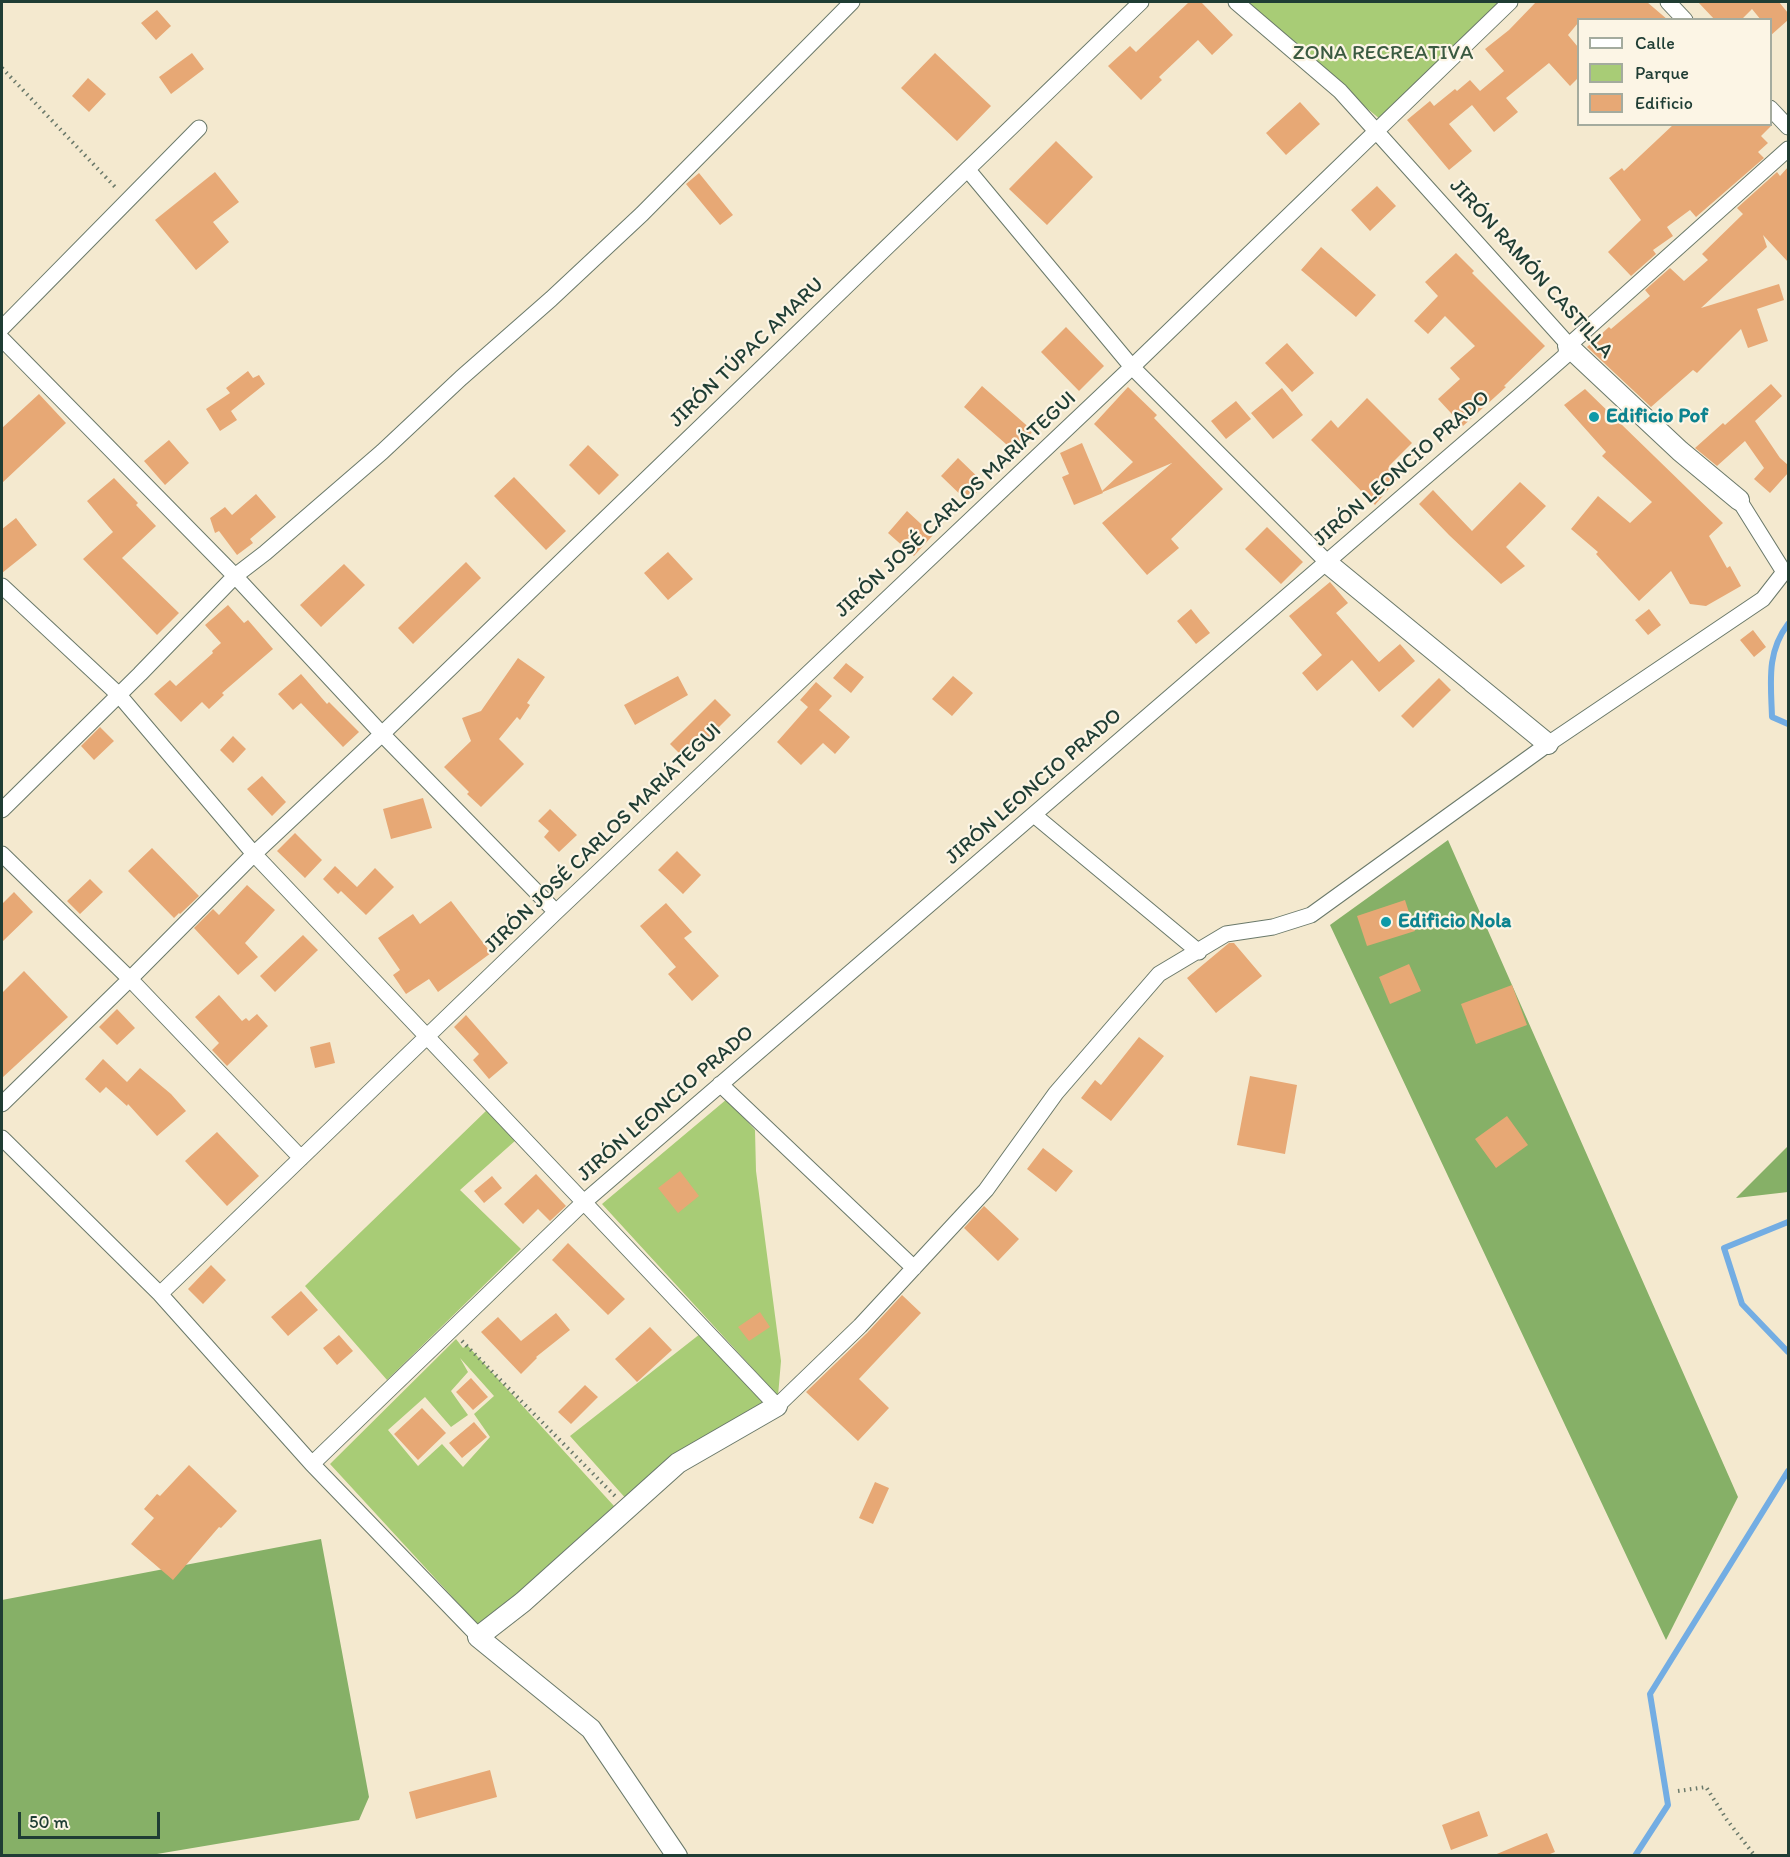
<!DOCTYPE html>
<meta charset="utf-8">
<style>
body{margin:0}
#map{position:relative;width:1790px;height:1857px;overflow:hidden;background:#f4e9cf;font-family:Itim,sans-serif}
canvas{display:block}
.frame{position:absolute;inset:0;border:3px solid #1f3d34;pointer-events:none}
.legend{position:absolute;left:1577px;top:18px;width:195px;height:108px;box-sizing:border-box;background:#fcf5e5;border:2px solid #a4ab9e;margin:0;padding:8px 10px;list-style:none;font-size:18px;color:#1f3d34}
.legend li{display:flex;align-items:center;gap:12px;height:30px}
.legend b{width:30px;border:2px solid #a4ab9e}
.scale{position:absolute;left:18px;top:1812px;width:142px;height:27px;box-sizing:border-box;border:3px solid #1f3d34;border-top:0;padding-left:8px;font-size:18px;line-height:21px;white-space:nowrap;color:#1f3d34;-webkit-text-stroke:4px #fcf5e5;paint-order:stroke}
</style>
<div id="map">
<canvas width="1790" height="1857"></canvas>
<div class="frame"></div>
<ul class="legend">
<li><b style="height:8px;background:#fff"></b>Calle</li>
<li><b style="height:16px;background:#a8cc76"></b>Parque</li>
<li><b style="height:16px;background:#e7a875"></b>Edificio</li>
</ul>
<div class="scale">50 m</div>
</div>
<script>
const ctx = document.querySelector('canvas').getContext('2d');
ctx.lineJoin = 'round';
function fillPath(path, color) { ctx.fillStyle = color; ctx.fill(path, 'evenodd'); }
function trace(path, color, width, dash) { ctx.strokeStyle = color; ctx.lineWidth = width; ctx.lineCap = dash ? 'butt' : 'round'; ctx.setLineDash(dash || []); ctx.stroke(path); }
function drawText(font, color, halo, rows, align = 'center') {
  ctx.font = font + ' Itim,sans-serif'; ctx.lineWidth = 4.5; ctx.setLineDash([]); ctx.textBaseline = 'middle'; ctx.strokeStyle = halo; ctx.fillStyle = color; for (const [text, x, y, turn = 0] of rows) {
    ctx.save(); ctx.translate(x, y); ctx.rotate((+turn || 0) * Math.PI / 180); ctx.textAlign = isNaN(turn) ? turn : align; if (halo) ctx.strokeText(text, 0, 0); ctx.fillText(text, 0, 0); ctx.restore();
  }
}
const green = new Path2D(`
 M1237 2H1510L1386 124Z
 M727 1099 755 1130 756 1171 781 1361 778 1396 602 1204Z
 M487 1110 516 1140 460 1190 521 1249 387 1380 305 1286Z
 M700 1334 767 1405 628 1501 570 1436Z
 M456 1339 463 1348 467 1345 614 1506 480 1627 330 1464ZM460 1358 494 1396 474 1414 490 1437 463 1467 442 1444 418 1466 388 1430 425 1397 451 1427 468 1415 451 1391 468 1372Z`);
const forest = new Path2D(`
 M1448 840 1738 1497 1666 1640 1330 925Z
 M1788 1146V1192L1736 1198Z
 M321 1539 369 1797 359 1820 151 1855 2 1856V1600Z`);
const stream = new Path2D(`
 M1788 624C1766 653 1771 683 1772 717L1788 724
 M1788 1222 1724 1248 1742 1304 1788 1352
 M1635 1856 1668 1805 1650 1694 1788 1471`);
const building = new Path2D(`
 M1189 2H1201L1233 35 1212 55 1198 40 1159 77 1162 80 1141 100 1108 66 1130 46 1136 52Z
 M1536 2H1647L1668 20H1578V23L1568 35 1578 47V78L1570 86 1549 63 1506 98 1518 112 1494 132 1472 105 1449 124 1472 151 1449 170 1407 120 1430 101 1434 106 1455 89 1457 91 1470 80 1480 91 1504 71 1485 49 1509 30Z
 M1698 2H1779L1788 13V20L1770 36V20H1761L1752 9 1741 20H1715Z
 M157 10 171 26 156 40 141 23Z
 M192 53 204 69 171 94 159 77Z
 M935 53 991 106 957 141 901 88Z
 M88 78 106 94 89 112 72 96Z
 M1300 102 1320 124 1286 155 1266 133Z
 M1674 124 1772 125 1761 136 1768 143 1758 152 1764 158 1696 217 1690 210 1667 227 1673 236 1653 250 1656 254 1631 276 1608 252 1641 220 1609 178 1622 168 1624 171Z
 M1056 141 1093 177 1047 225 1009 189Z
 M1788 167V262L1763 235 1767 247 1701 308 1779 284 1784 300 1757 309 1768 341 1748 348 1741 329 1697 373 1693 370 1651 407 1587 347 1609 327 1611 329 1650 296 1645 290 1670 268 1684 281 1708 260 1702 254 1743 214 1737 208 1777 172 1780 176Z
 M215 172 239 202 213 222 229 242 196 270 155 220Z
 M699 173 733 215 720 225 686 184Z
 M1377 186 1396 206 1370 231 1351 210Z
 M1321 247 1376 295 1356 317 1301 270Z
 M1456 253 1474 271 1472 273 1545 346 1504 386 1506 387 1463 426 1438 399 1460 379 1450 368 1475 346 1445 316 1428 334 1414 321 1438 296 1425 282Z
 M1066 327 1104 366 1079 391 1041 352Z
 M1287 343 1314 373 1292 392 1265 363Z
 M248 371 253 378 259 375 265 384 231 411 237 420 220 431 206 409 230 393 226 388Z
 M1771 384 1782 396 1755 421 1780 458 1788 465V473L1770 493 1754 479 1764 468 1745 441 1717 466 1695 448 1723 423 1725 425Z
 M982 386 1033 431 1015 452 964 407Z
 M1128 387 1157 415 1154 418 1223 489 1171 539 1179 548 1147 575 1102 523 1172 463 1103 492 1102 491 1133 462 1094 424Z
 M1282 388 1303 415 1273 439 1251 413Z
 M1585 389 1723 523 1709 536 1727 568 1730 566 1741 586 1706 606 1690 604 1671 571 1639 601 1596 554 1598 552 1571 529 1598 496 1630 523 1652 502 1602 456 1606 452 1564 405Z
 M39 394 66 423 2 483V428Z
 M1367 398 1412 443 1389 466 1399 477 1375 505 1311 440 1331 420 1338 428Z
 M1236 401 1251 419 1226 439 1211 421Z
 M169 440 189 463 165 485 144 461Z
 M1082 443 1103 493 1074 505 1062 477 1069 474 1060 453Z
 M588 445 619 475 599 495 569 465Z
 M958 458 985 484 968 502 941 476Z
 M514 477 566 531 546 550 494 496Z
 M114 478 138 503 136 505 156 526 122 558 179 613 157 635 83 559 113 532 87 501Z
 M1520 482 1546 506 1506 547 1525 566 1501 584 1449 535 1419 504 1433 490 1472 531Z
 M256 494 276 517 250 539 253 543 237 555 219 531 215 533 210 518 225 507 232 515Z
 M907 511 933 535 914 556 888 533Z
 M16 518 37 545 2 573V529Z
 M1267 527 1303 562 1281 584 1245 549Z
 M668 552 693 579 668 600 644 573Z
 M466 562 481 578 413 644 398 628Z
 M344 564 365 585 321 627 300 605Z
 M1330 582 1348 603 1336 613 1379 662 1400 644 1415 661 1379 692 1352 660 1317 691 1302 673 1322 655 1289 616Z
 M228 605 244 623 248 620 273 649 222 693 224 695 209 709 202 702 181 722 154 694 170 680 176 686 213 653 212 651 221 643 205 625Z
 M1191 609 1210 633 1196 644 1177 621Z
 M1649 609 1661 625 1648 635 1635 620Z
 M1753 630 1766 647 1754 657 1740 640Z
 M518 658 545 677 527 703 530 705 520 720 517 717 499 739 524 764 481 807 467 794 469 792 444 767 471 741 462 718 481 711Z
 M846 663 864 677 851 693 833 678Z
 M301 674 327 704 329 702 359 732 343 747 301 703 293 710 278 694Z
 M678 676 688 695 635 725 624 705Z
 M953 676 973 693 952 716 932 699Z
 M1439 678 1451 690 1413 728 1401 716Z
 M816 682 832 696 819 710 850 737 835 754 823 743 801 765 777 742 808 707 800 700Z
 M715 699 731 715 686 760 670 744Z
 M100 727 114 741 94 760 81 746Z
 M233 736 246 749 233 763 220 750Z
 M262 776 286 802 272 816 247 789Z
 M423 798 432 828 391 839 383 809Z
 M550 809 577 835 559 852 544 837 549 831 538 821Z
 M295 833 322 860 305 878 277 851Z
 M152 848 199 896 180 914 179 913 174 918 128 871Z
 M677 851 701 875 683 894 658 870Z
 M335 866 357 887 375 868 394 887 366 915 341 891 338 894 323 879Z
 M90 879 103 892 80 914 67 901Z
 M247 885 275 910 245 943 258 957 238 975 194 928 213 909 219 915Z
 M14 892 33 912 2 942V904Z
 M1405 900 1415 931 1367 946 1357 916Z
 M451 901 491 953 438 992 429 979 406 994 393 975 400 970 378 938 413 914 420 924Z
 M666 903 692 932 684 938 719 976 692 1001 668 974 676 967 640 926Z
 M303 935 318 950 275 992 260 976Z
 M1229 943H1234L1262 976 1216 1013 1187 978Z
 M1409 964 1421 991 1390 1004 1379 977Z
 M24 971 68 1017 2 1078V993Z
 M1512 985 1527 1025 1476 1044 1461 1004Z
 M219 995 242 1021 246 1018 249 1021 257 1014 268 1026 227 1066 212 1050 219 1043 195 1017Z
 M117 1009 135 1028 117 1045 99 1027Z
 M466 1015 508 1063 489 1079 473 1060 479 1054 454 1027Z
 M1139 1037 1164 1056 1111 1121 1081 1098 1095 1080 1101 1085Z
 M330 1042 335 1063 315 1068 310 1047Z
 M103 1059 127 1082 140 1068 171 1094 186 1111 157 1136 128 1104 127 1106 106 1087 100 1093 85 1079Z
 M1250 1076 1297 1085 1285 1154 1237 1145Z
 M1507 1116 1528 1145 1496 1168 1475 1139Z
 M217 1132 259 1176 227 1206 185 1161Z
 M1043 1148 1073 1171 1056 1192 1027 1169Z
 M680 1171 699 1196 678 1213 658 1188Z
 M536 1174 566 1206 550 1221 538 1209 523 1224 504 1204Z
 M492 1176 502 1188 484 1203 474 1191Z
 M984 1206 1019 1239 998 1261 964 1228Z
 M568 1243 625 1299 608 1315 552 1260Z
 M211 1265 226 1280 203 1304 188 1289Z
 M301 1291 318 1310 288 1336 271 1317Z
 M902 1295 921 1313 859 1379 889 1408 858 1441 806 1392 867 1333Z
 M760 1312 770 1327 749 1341 738 1327Z
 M556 1313 570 1330 536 1357 537 1358 521 1374 481 1332 498 1317 521 1341Z
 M650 1327 672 1350 637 1382 615 1359Z
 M339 1335 353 1351 337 1365 323 1348Z
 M471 1378 488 1397 473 1410 456 1392Z
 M585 1385 598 1397 571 1424 558 1412Z
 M422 1408 446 1433 418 1460 394 1434Z
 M474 1422 487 1437 462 1458 449 1443Z
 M189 1465 237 1511 221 1528 219 1527 173 1580 131 1544 154 1518 144 1509 157 1494 160 1496Z
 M875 1482 889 1488 873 1524 859 1518Z
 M490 1770 497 1797 416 1819 409 1792Z
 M1479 1811 1488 1836 1451 1850 1442 1825Z
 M1547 1833 1555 1852 1545 1856H1492Z`);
const path = new Path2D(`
 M2 68 117 189
 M462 1341 615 1496
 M1678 1791 1706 1787 1727 1820 1755 1856`);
const minor = new Path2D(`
 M1236 2 1340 91 1575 352
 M1668 2 1685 20
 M1770 108 1788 127
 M968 170 1132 367 1332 567
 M2 328 199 128
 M2 339 235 576 382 734 556 912
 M2 586 119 695 254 854 777 1406
 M2 810 140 674 235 576 265 553 382 452 461 378 551 299 642 214 852 2
 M1034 815 1199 952
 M2 854 130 979 301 1158
 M720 1084 914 1268
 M2 1104 130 979 254 854 382 734 1141 2
 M2 1138 160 1294 312 1464 486 1644
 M160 1294 556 912 1132 367 1510 2
 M769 1410 777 1406 860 1326 986 1190 1056 1093 1159 974 1226 934 1273 927 1311 915 1548 744 1763 599 1784 572 1739 500 1731 493
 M312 1464 584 1202 1524 392 1565 356 1568 346 1788 149`);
const tertiary = new Path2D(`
 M1568 346 1680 451 1739 500
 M1326 562 1548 744 1472 682
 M677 1856 591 1729 478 1637 523 1602 678 1463 777 1406`);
const markers = [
 [1594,417,6,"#0f9aa8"],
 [1386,922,6,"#0f9aa8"]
];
const parkNames = [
 ["ZONA RECREATIVA",1383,54]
];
const streetNames = [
 ["JIRÓN RAMÓN CASTILLA",1531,269,48],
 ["JIRÓN TÚPAC AMARU",747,353,-44],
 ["JIRÓN LEONCIO PRADO",1402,469,-41],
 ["JIRÓN JOSÉ CARLOS MARIÁTEGUI",956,505,-43],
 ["JIRÓN LEONCIO PRADO",1034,787,-41],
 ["JIRÓN JOSÉ CARLOS MARIÁTEGUI",603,839,-44],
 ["JIRÓN LEONCIO PRADO",666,1104,-41]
];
const cultureNames = [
 ["Edificio Pof",1606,417],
 ["Edificio Nola",1398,922]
];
fillPath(green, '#a8cc76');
fillPath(forest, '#86b067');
trace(stream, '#73ade3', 6);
fillPath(building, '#e7a875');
trace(minor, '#6a796a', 17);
trace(tertiary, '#6a796a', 22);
trace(path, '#6a796a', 4, [1.5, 4.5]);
trace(minor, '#fff', 15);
trace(tertiary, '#fff', 20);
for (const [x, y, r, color] of markers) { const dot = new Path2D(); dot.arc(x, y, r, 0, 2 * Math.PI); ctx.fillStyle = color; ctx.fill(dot); trace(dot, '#fcf5e5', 2); }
drawText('21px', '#3a5a41', '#fcf5e5', parkNames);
drawText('21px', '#1f3d34', '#fcf5e5', streetNames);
drawText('bold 21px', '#0d838f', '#fcf5e5', cultureNames, 'left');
</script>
